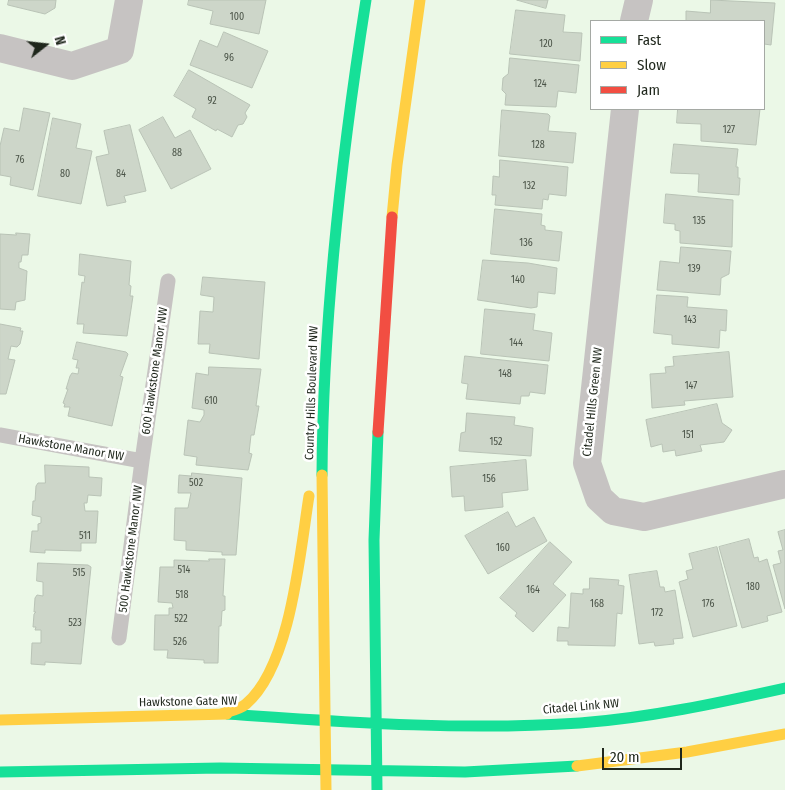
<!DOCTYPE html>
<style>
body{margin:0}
#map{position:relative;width:785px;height:790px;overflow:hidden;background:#ebf8e7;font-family:"Fira Sans Condensed",sans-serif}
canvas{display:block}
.legend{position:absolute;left:590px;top:20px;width:175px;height:90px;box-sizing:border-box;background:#fff;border:1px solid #a5a9a4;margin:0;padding:6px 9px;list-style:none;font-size:15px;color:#1f271c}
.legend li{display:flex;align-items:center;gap:10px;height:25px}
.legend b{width:25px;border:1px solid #a5a9a4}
.north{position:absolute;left:20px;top:20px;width:50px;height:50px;-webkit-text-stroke:4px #fff;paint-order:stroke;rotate:74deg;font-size:14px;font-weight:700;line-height:20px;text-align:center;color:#1f271c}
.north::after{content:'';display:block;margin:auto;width:18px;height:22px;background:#1f271c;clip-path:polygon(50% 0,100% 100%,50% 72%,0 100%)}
.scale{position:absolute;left:602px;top:748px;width:80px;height:22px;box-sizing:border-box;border:2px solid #1f271c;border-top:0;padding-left:6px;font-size:15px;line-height:18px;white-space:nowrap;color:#1f271c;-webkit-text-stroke:4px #fff;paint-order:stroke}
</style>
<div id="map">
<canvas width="785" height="790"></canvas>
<ul class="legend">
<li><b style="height:6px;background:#16e098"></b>Fast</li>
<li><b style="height:6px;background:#ffcf43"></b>Slow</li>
<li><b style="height:6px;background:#f24e42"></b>Jam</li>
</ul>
<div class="north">N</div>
<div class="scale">20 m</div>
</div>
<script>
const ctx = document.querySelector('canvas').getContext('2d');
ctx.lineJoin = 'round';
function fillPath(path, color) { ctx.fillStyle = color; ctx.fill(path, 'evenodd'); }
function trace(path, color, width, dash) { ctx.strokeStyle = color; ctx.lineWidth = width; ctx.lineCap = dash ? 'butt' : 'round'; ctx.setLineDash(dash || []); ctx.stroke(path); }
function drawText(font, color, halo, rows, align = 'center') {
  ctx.font = font + ' "Fira Sans Condensed",sans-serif'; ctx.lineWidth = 5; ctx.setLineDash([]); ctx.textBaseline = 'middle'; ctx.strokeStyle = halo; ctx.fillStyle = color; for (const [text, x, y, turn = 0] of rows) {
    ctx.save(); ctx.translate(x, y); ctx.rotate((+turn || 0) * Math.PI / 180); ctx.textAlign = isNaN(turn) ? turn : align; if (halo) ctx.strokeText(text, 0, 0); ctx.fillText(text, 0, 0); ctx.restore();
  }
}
const building = new Path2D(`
 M9 0H56L55 8 45 14 8 5Z
 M189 0H266L259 34 210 24 213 11 188 5Z
 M517 0H548L546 8Z
 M711 0 775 3 771 45 764 44V21H686V11L710 13Z
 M516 10 565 15 563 32 582 33 580 61 510 54Z
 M224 32 268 51 252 88 190 65 200 40 217 47Z
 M510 58 579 65 576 93 558 91 556 107 505 105 506 94 502 90 503 78 508 74Z
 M189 70 250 105 245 113 247 117 243 124 238 125 232 137 217 129 216 131 192 117 196 109 174 96Z
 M24 108 50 113 33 190 10 185 11 177 0 175V146L4 128 19 131Z
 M678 109H760L756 145 701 141V124L677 123Z
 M502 110 548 114 550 116 548 131 576 133 573 163 499 156Z
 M163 117 175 138 190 130 211 169 171 189 139 130Z
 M53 118 81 124 76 148 92 151 81 204 38 196Z
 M130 125 146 191 124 196 126 202 107 206 96 157 109 154 104 131Z
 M674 144 738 149 736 167H738V178H740L739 195 698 192 699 174 671 173Z
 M500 160 568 167 566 196 549 194 548 200 543 199 542 209 495 205 496 195H492L493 178V176L499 177Z
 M666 194 733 200 732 247 680 243V231L675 230V224L664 223Z
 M495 209 542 214 541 225 545 226V230L562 232 559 261 491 254Z
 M16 233 30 234 28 255H22L21 262H19V268L27 271 25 300 16 302 15 310 0 309V234L16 235Z
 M681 247 731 251 729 274 721 278 720 295 657 290 660 261 679 263Z
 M80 254 131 261 129 285 131 286 130 296H133L127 336 83 333 84 324H77L82 282 84 283 85 276 79 275Z
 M483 260 528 263 557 268 555 294 538 292 537 307 531 308 478 300Z
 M203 277 265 282 259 359 209 353 210 344H198L200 311 213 312 214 297 201 295Z
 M657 295 688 297 687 307 727 310 726 331 720 330 719 348 672 344V335L654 333Z
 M485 309 535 314 533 330 552 333 549 361 481 354Z
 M0 324 21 328 20 331H23L20 344 17 347 11 346 8 359 15 360 6 394H0Z
 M77 342 126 352 128 354 120 376 123 377 112 426 68 416 70 407H64L65 404 63 403 68 389H66L70 376 72 373 78 374 79 368H76L78 360 73 359Z
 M729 352 733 397 684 401 685 405 652 408 650 374 666 373 665 367 674 366 673 357Z
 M465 356 548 365 545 394 530 392 529 396H521L520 404 466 399 468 384 462 383Z
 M209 367 261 369 256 406H259L254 435H251L249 453 252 454 248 470 196 465 197 457 184 455 188 420 200 422 204 415V410L192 408 196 373 208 375Z
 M717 404 722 423 732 430 724 442 700 445 702 451 676 456 675 450 663 452 662 444 651 447 646 420Z
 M467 413 515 417 514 425 533 428 531 456 459 451 461 433 465 432Z
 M526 460 528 490 502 493 503 507 465 511 464 496 452 497 450 467Z
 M45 465 89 467V477L102 478 101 496 88 495 87 503H84L85 511H98L96 543H81V551L45 550V553L30 552 32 531H38V524L41 523V517L32 515 33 501H35L36 486 38 483H45Z
 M192 473 242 478 236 555H222V552L186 550V541L174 540 175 508H188L191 493H178L179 475 191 476Z
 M508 512 516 527 534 517 547 541 488 574 465 536Z
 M785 530V609L773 565 781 563 778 551 783 550 778 532Z
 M749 539 754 558 758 557 759 562 767 559 782 612 767 616 768 621 742 628 719 547Z
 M550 542 572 562 553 584 566 595 533 632 515 616 517 613 500 598Z
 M717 547 737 626 693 637 679 582 688 579 686 571 693 569 689 554Z
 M209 559H225L223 596H225V610L222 611 221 626H219L218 663H204V660L167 658 168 650H154L155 615H169V608H173L172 603 158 602 160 567H174V560L209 561Z
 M38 563 88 565 91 567 81 664 45 662V665L31 664 32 643H41V630H35L36 627H33L34 614 36 612H34L35 598 37 595 43 596V582L37 581Z
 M657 571 660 587H664L665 592 675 590 683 638 673 639 674 644 655 646 654 642 639 644 629 575Z
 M590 578 619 580 618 585 624 586 622 614 617 613 615 646 568 645V641H557L558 627 569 628 571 593 583 594V589H589Z`);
const lane = new Path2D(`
 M0 435 142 461
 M119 638 142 461 168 281`);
const street = new Path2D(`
 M634 21 639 0
 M0 48 72 66 120 50 129 0
 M625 109 587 463 599 498 613 511 644 517 785 484`);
const fast = new Path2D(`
 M322 475C323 316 341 158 366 0
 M227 714C345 722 462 731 580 723 649 718 717 703 785 688
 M0 772 220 768 465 772 577 766
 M377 790 374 540 378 432`);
const slow = new Path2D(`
 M392 217 397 165 420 0
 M322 475 326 790
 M221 714C229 711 239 710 246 704 291 666 300 552 309 496
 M0 720 227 714
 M577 766 687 752 785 734`);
const jam = new Path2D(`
 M378 432 392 217`);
const numberNames = [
 ["100",237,17],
 ["120",546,44],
 ["96",229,58],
 ["124",540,84],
 ["92",212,101],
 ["127",729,130],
 ["128",538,145],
 ["88",177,153],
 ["76",20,160],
 ["80",65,174],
 ["84",121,174],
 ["132",529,186],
 ["135",699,221],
 ["136",526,243],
 ["139",694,269],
 ["140",518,280],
 ["143",690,320],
 ["144",516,343],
 ["148",505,374],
 ["147",691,386],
 ["610",211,401],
 ["151",688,435],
 ["152",496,442],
 ["156",489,479],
 ["502",196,483],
 ["511",85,536],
 ["160",503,548],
 ["514",184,570],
 ["515",79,573],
 ["180",753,587],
 ["164",533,590],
 ["518",182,595],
 ["168",597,604],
 ["176",708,604],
 ["172",657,613],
 ["522",181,619],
 ["523",75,623],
 ["526",180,642]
];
const streetNames = [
 ["600 Hawkstone Manor NW",155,371,-82],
 ["Country Hills Boulevard NW",312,393,-88],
 ["Citadel Hills Green NW",593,402,-84],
 ["Hawkstone Manor NW",71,448,10],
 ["500 Hawkstone Manor NW",131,549,-83],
 ["Hawkstone Gate NW",188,702,-1],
 ["Citadel Link NW",581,707,-5]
];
fillPath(building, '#cdd6c9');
trace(building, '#b9c3b6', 1);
trace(lane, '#c6c3c2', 15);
trace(street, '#c6c3c2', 28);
trace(fast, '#16e098', 11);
trace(slow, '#ffcf43', 11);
trace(jam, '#f24e42', 11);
drawText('10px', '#4a5347', null, numberNames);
drawText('12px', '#1f271c', '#fff', streetNames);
</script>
